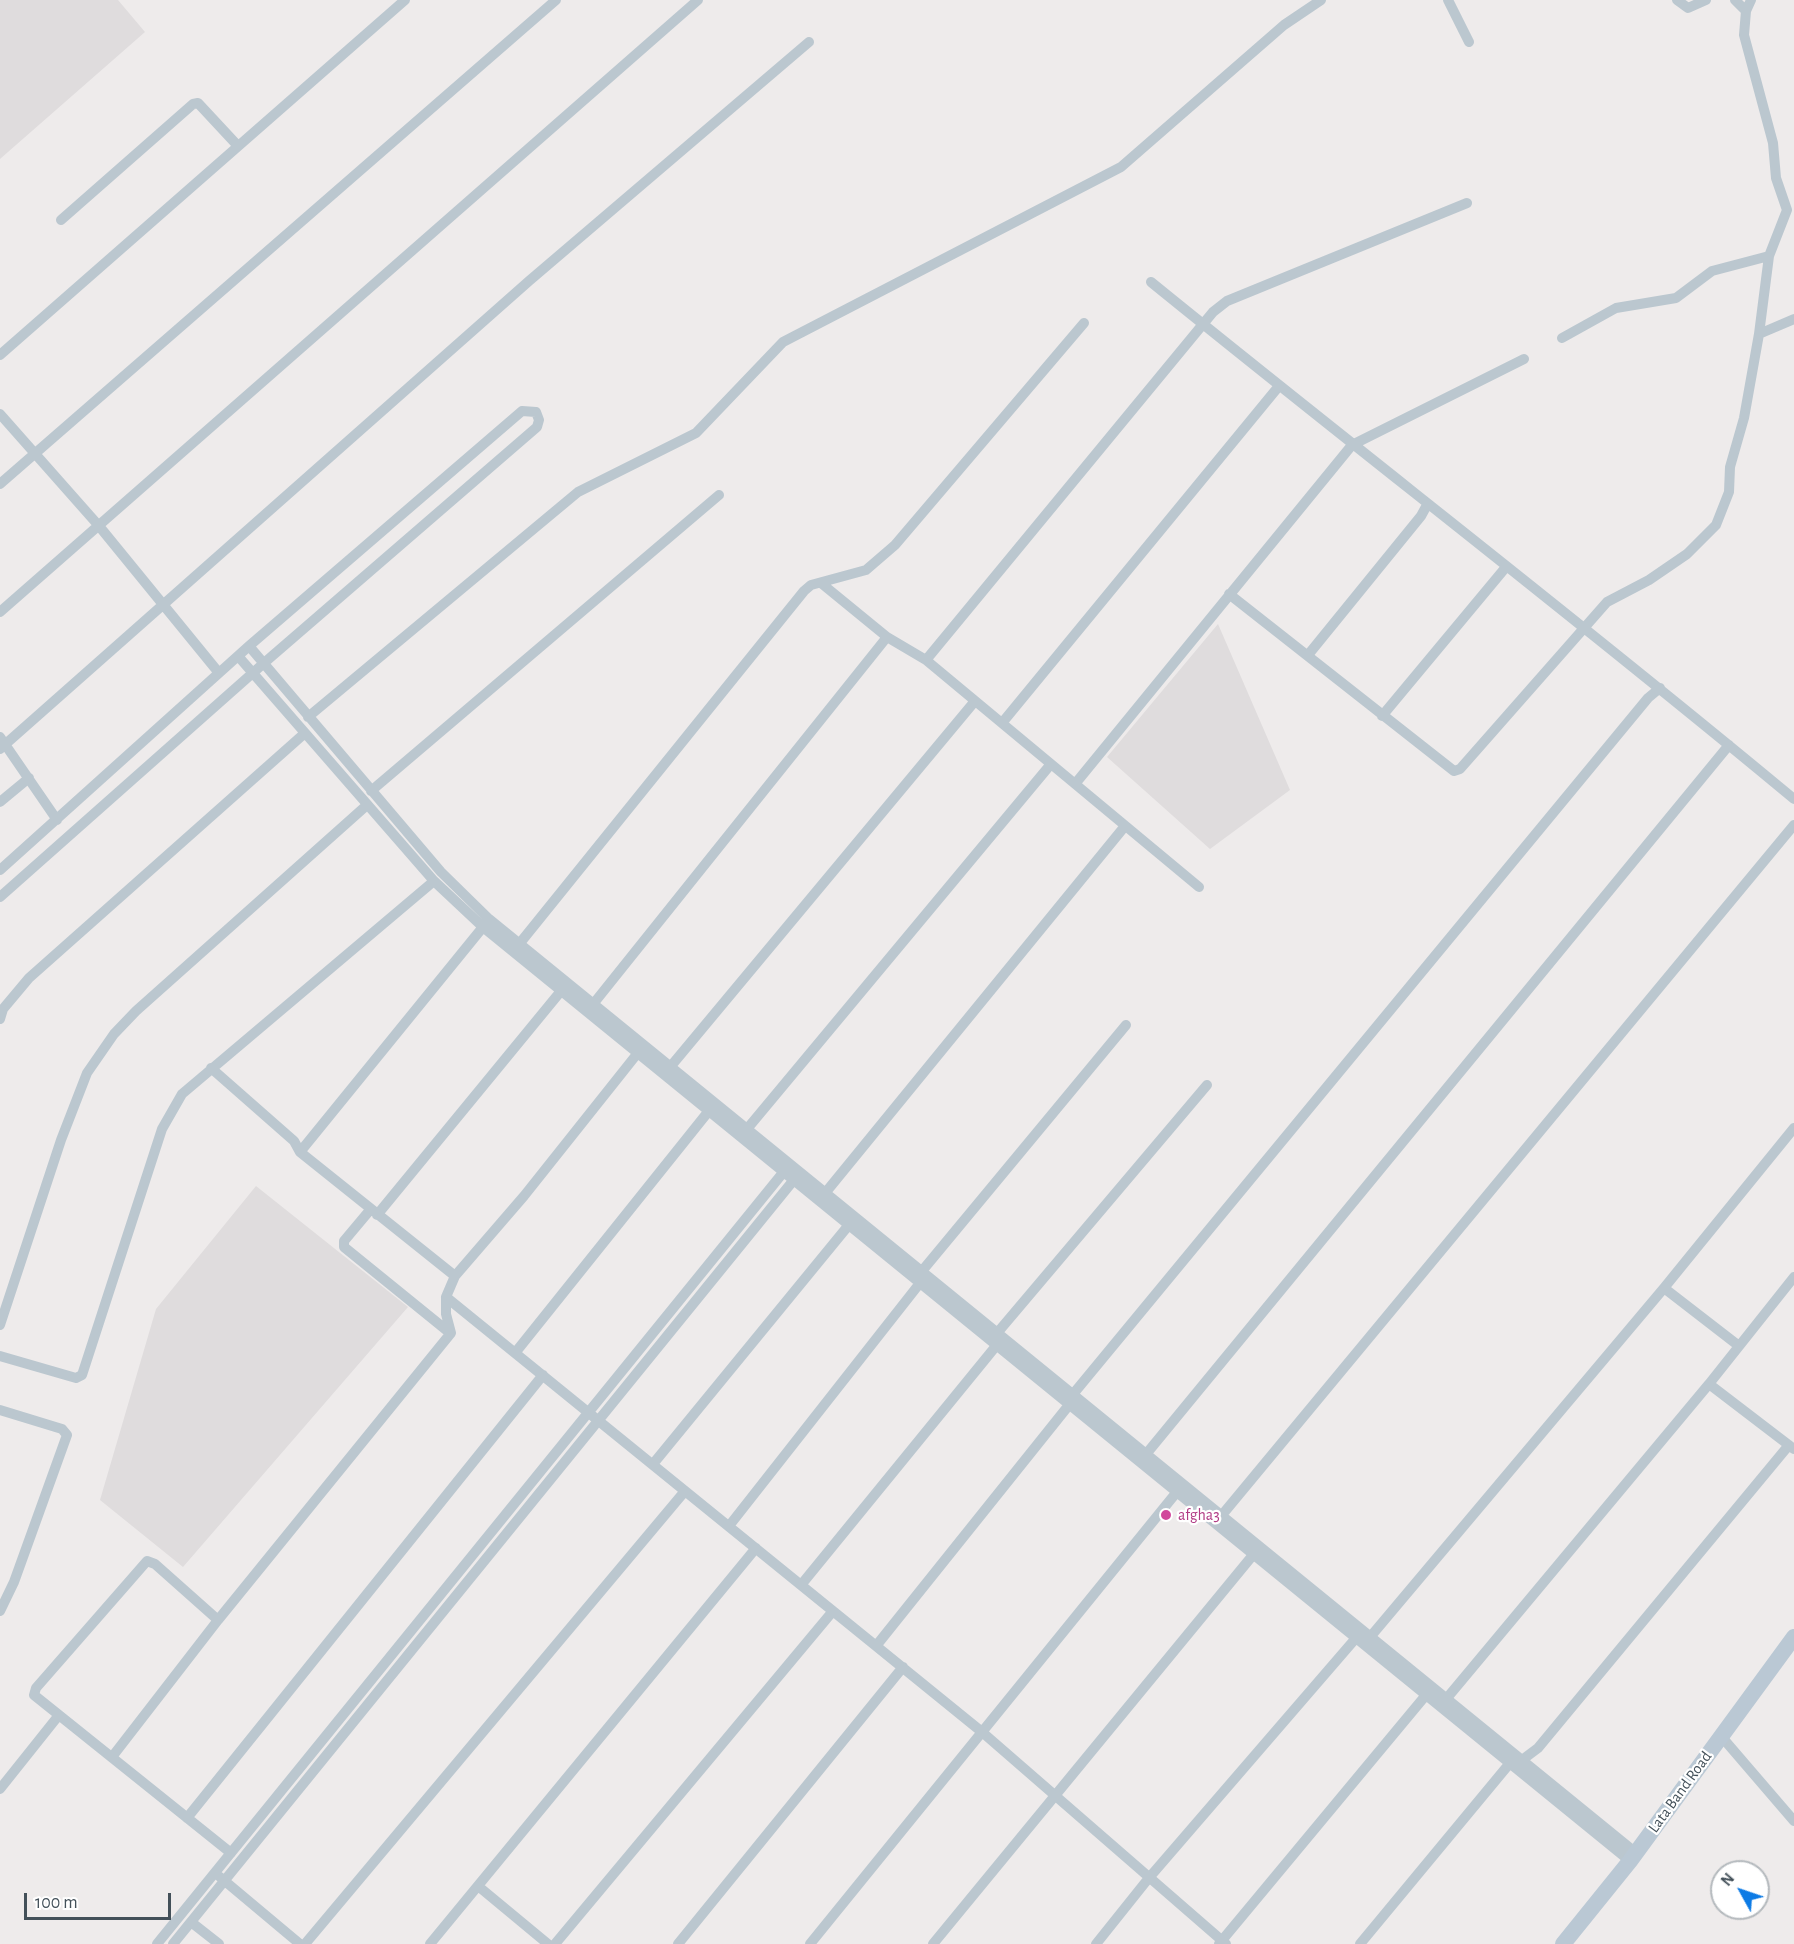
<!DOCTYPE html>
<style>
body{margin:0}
#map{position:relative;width:1794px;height:1944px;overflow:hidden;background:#eeebeb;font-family:"Alegreya Sans",sans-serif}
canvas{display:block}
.north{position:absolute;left:1710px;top:1860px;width:60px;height:60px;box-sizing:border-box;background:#fff;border:2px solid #b4b9bd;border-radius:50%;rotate:310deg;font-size:16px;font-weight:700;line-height:24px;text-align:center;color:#435059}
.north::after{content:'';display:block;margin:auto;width:21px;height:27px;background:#0d7be5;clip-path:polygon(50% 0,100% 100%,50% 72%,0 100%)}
.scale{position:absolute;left:24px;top:1893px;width:147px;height:27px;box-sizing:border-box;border:3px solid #435059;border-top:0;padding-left:8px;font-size:18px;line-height:21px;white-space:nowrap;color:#435059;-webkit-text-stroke:4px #fff;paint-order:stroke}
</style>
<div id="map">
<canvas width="1794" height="1944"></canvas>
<div class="north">N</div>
<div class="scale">100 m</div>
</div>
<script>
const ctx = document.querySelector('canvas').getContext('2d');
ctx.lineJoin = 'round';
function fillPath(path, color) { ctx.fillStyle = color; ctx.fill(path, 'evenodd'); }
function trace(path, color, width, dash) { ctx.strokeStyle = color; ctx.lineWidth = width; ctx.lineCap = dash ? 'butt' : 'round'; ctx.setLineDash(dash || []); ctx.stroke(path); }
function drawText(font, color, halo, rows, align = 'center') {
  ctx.font = font + ' "Alegreya Sans",sans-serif'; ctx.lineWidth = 4.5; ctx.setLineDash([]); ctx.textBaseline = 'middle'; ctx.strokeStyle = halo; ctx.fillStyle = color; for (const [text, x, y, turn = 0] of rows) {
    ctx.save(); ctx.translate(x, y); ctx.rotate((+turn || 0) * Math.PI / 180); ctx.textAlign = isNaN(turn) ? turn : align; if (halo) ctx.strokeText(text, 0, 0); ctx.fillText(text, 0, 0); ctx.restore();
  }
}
const education = new Path2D(`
 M0 0H118L145 32 0 159Z
 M1218 624 1290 790 1210 849 1107 757Z
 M256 1186 408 1307 183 1567 100 1500 156 1309Z`);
const minor = new Path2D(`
 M1448 0 1469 42
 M1677 0 1688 8 1706 0
 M1735 0 1746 11
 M61 220 193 104 198 103 238 146
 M1151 282C1365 456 1583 623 1794 799
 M1759 334 1794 319
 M1562 338 1616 308 1676 298 1712 271 1769 256
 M0 355 405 0
 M0 414 99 526 219 673
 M0 484 556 0
 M821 583 887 637 926 660 1199 887
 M1229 594 1454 771 1460 769 1607 602 1649 580 1687 554 1716 525 1729 492 1730 467 1744 418 1759 334 1769 256 1787 210 1776 178 1773 143 1744 35 1746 11 1751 0
 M0 612 698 0
 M249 646 441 872 489 919 1636 1853
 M1308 655 1421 516 1427 505
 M238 656 434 881 483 927 1630 1861
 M926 660 1213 312 1227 301 1467 203
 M1382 716 1506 567
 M308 717 578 492 696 433 783 342 1121 167 1284 25 1321 0
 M1002 723 1279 386
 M0 737 57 820
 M0 749 529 281 809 42
 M1075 784 1352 445 1524 359
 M371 791 719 495
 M0 802 29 778
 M0 870 249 646 522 411 536 412 539 420 537 427 264 663 0 897
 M520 943 804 591 811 585 866 570 895 545 1084 323
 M594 1003 887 637
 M0 1019 3 1009 29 978 305 733
 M671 1066 975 701
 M211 1068 294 1141 300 1152 455 1276 446 1297 982 1732 1226 1944
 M747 1129 1051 764
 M300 1152 483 927
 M826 1192 1125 826
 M370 1210 344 1241V1247L450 1333
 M377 1215 561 991
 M922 1271 1126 1025
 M455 1276 524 1196 637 1054
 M1664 1288 1739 1346
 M0 1325 61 1140 87 1073 114 1034 136 1011 367 805
 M998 1332 1207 1085
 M515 1353 708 1112
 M0 1356 76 1378 82 1375 162 1129 182 1094 434 881
 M1709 1384 1794 1449
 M1074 1393 1648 698 1660 688
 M0 1410 62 1429 67 1435 14 1582 0 1611
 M1147 1453 1729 745
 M653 1464 848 1226
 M1222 1515 1794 825
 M729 1526 920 1283
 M801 1585 996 1346
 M218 1620 155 1564 147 1561 36 1688 34 1695 231 1853
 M1371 1636 1664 1288 1794 1128
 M876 1646 1069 1405
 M1447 1698 1709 1384 1794 1277
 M1721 1736 1794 1821
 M112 1757 218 1620 451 1333 446 1314V1297
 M1522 1760 1538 1748 1789 1445
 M0 1789 59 1715
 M187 1818 543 1375
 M220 1877 300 1944
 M478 1886 548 1944
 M191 1922 219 1944
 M157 1944 786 1169
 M173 1944 797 1176
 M305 1944 685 1491
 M430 1944 756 1548
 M555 1944 833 1611
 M678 1944 903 1667
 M810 1944 1176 1493
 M933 1944 1253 1555
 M1096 1944 1148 1879 1356 1638
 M1219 1944 1426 1695
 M1360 1944 1510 1763`);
const secondary = new Path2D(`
 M1563 1944 1630 1861 1794 1637`);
const markers = [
 [1166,1515,6,"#d1479c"]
];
const hotelNames = [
 ["afgha3",1178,1515]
];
const streetNames = [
 ["Lata Band Road",1680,1792,-54]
];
fillPath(education, '#dfdcdd');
trace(minor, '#bbc7cf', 10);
trace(secondary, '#bac8d4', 16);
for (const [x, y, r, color] of markers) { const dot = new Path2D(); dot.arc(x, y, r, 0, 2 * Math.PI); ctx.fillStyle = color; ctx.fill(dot); trace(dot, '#fff', 2); }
drawText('16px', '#b23c85', '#fff', hotelNames, 'left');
drawText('16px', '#435059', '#fff', streetNames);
</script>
